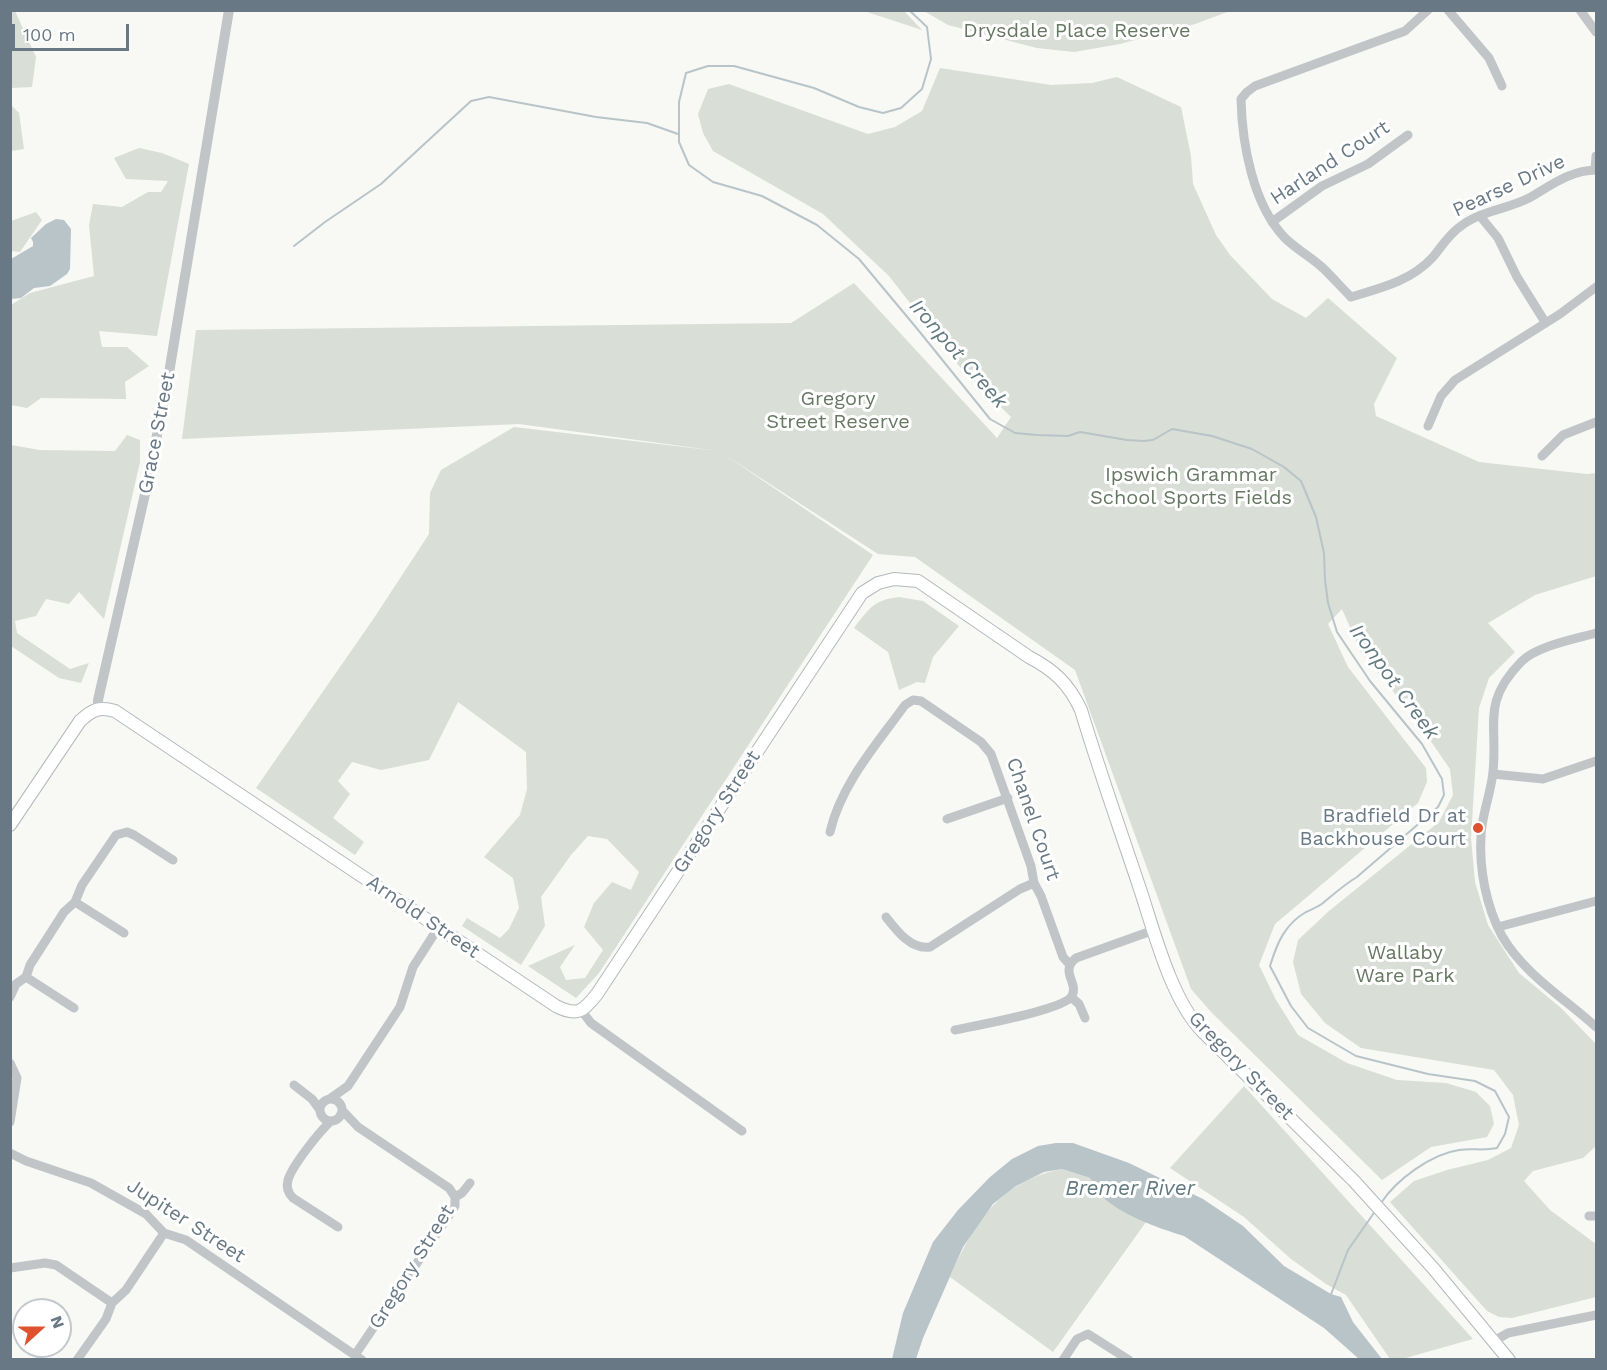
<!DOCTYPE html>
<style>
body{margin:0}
#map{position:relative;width:1607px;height:1370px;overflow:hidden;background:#f8f8f5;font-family:"Work Sans",sans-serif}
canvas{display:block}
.frame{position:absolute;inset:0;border:12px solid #687985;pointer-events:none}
.north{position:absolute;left:12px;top:1298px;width:60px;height:60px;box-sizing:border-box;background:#fff;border:2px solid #c3c9ce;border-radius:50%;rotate:69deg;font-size:16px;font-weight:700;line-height:24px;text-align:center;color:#687985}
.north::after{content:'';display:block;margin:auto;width:21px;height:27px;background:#de522f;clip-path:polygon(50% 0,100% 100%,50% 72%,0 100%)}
.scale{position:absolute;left:12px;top:24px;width:117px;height:27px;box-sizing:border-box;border:3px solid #687985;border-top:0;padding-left:8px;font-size:18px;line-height:21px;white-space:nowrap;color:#687985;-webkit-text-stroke:4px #fff;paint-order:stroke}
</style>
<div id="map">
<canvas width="1607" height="1370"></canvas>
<div class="frame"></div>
<div class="north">N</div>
<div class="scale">100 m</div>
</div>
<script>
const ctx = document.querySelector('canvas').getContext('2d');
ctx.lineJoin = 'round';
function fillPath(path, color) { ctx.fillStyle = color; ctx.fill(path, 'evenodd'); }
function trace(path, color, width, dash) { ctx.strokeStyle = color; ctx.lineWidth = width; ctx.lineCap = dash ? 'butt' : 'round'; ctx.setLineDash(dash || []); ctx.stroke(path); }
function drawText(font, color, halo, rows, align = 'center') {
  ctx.font = font + ' "Work Sans",sans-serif'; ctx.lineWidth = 6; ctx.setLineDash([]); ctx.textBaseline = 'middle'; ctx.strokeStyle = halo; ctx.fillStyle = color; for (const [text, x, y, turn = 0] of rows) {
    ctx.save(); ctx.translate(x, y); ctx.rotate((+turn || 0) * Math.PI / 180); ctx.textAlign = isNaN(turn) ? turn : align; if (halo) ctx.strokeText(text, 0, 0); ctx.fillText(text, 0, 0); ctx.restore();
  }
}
const green = new Path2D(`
 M10 11H15L36 57 32 87 11 88V86Z
 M864 11H904L922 30Z
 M924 11H1230L1195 24 1120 44 1074 52 1037 48 948 25Z
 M940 68 1051 85 1092 83 1117 77 1181 107 1191 156 1193 184 1216 235 1230 255 1272 299 1306 318 1328 298 1397 358 1374 404 1376 416 1479 462 1587 474 1596 473V576L1535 595 1488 623 1515 652 1489 678 1479 708 1471 838 1475 882 1488 925 1519 973 1561 1008 1596 1044V1146L1583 1158 1533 1171 1524 1181 1550 1210 1596 1244V1297L1512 1318 1499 1317 1487 1311 1390 1202 1414 1181 1447 1170 1488 1160 1511 1148 1519 1125 1513 1095 1494 1070 1361 1048 1325 1023 1301 994 1293 962 1298 940 1329 911 1439 822 1453 795 1450 769 1414 717 1361 652 1342 609 1328 624 1348 667 1426 768 1427 782 1418 803 1275 924 1259 965 1276 1000 1298 1035 1347 1063 1397 1080 1446 1083 1476 1092 1490 1106 1494 1124 1487 1137 1431 1147 1382 1180 1212 1013 1191 989 1075 670 915 557 878 554 725 455 873 555 599 973 576 998 528 966 575 945 560 967 566 980 585 978 603 950 584 927 594 903 612 882 631 890 639 872 607 839 588 836 571 855 541 897 545 926 521 965 462 926 467 918 500 938 509 929 519 908 513 878 484 857 520 815 527 789 526 752 458 702 429 760 381 770 352 762 338 781 350 794 333 818 364 842 355 855 256 788 374 618 429 534 430 493 441 470 514 427 718 451 519 424 182 439 196 330 791 323 854 283 997 438 1011 417 959 366 889 276 823 214 713 151 703 133 698 114 708 89 729 84 868 134 895 127 922 111Z
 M11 105 19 113 24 149 11 151Z
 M139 148 162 153 189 164 157 336 99 331 102 347H127L149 366 125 382 126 399 41 398 27 408 11 405V305L30 293 94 276 89 225 93 204 122 207 148 192H161L168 181 126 179 114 158Z
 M36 212 42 220 20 252 11 251V221Z
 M127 435 140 440V462L104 619 79 592 69 604 46 599 36 616 15 621 17 633 70 669 89 663 81 683 59 678 11 646V445L40 450 115 451Z
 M899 597 923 601 959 626 933 657 925 683 917 682 899 690 888 652 854 628C869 609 873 600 899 597Z
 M1244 1086 1473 1339 1402 1359H1390L1346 1295 1326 1284 1291 1259 1244 1217 1170 1168Z
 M1062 1169 1090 1178C1106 1204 1119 1209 1146 1222L1053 1352 950 1277C974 1222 1000 1181 1062 1169Z`);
const water = new Path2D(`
 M56 219 64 220 71 229 70 269 67 274 50 286 34 288 21 298 11 299V259L33 246V242L31 238 46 224Z
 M1056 1143H1073L1129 1163 1203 1199 1243 1226 1284 1266 1331 1294 1341 1297 1353 1322 1382 1359H1359L1324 1328 1184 1236C1158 1228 1118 1214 1100 1194 1096 1190 1093 1183 1090 1178L1062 1169 1044 1172 1016 1186 993 1204 963 1247 923 1338 916 1359H892L903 1313 933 1242 958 1210 990 1177 1012 1159 1038 1146Z`);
const stream = new Path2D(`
 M909 10 927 27 931 59 922 89 901 108 883 113 859 107 814 88 734 66H708L686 73 679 102V142L689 165 713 182 762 196 817 225 859 259 919 331 990 419 1015 433 1037 435 1068 436 1080 432 1127 440 1144 441 1153 440 1172 429 1212 436 1252 449 1284 467 1301 481 1316 517 1324 553 1325 580 1328 603 1337 632 1370 681 1422 744 1442 779 1444 795 1438 807 1357 877C1345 884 1334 894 1323 903 1318 907 1312 909 1306 912 1285 924 1277 943 1270 966L1291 1006 1308 1028 1356 1056 1428 1074 1475 1081 1495 1091 1509 1117 1505 1134 1497 1148C1484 1151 1472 1148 1459 1150 1431 1154 1396 1180 1381 1203
 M294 246 325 222 381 184 471 101 489 97 596 117 647 123 678 134
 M1330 1297 1348 1250 1376 1210`);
const minor = new Path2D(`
 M1428 10 1405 31 1255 86 1247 92 1241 99C1242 144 1253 205 1285 238 1297 250 1313 258 1325 270 1334 279 1342 288 1351 297 1381 288 1411 281 1433 257 1442 246 1449 234 1461 226 1480 211 1508 209 1529 198 1550 186 1571 170 1596 170
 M1448 10 1489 58 1502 86
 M1580 10 1596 32
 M1595 169 1596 156
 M1480 216 1498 238 1517 277 1545 322
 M1272 222 1322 186 1368 164 1408 135
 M1428 426 1441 396 1455 380 1560 314 1596 287
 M1542 456 1563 435 1596 422
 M1596 633C1575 639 1536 646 1521 662 1481 703 1498 724 1493 772 1491 793 1482 814 1481 835 1479 869 1486 906 1502 936 1524 974 1564 998 1596 1027
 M1493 774 1543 779 1596 761
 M947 819 1008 798
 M830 832C841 784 877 744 905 705L913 700 921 701 981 742 991 754 1031 866 1034 883 1041 896 1063 957 1070 965
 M75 902 124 933
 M886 917C897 931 911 950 930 947L1020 889 1034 883
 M1498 927 1596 901
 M26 977 74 1008
 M10 997 16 984 26 977 30 965 64 912 75 902 82 885 116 835 127 832 134 835 173 860
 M1071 997 1079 1004 1085 1018
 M581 1010 591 1023 742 1131
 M955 1030C973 1026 1064 1010 1072 996 1079 982 1059 972 1076 958L1154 930
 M10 1063 17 1078 10 1122
 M294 1085 312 1099 320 1110
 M331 1098 348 1086 400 1007 413 967 438 928
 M320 1110a11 11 0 1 1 22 0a11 11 0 1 1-22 0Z
 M342 1110 358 1127 449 1188 455 1197
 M331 1121C319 1132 292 1166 288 1180 286 1187 288 1193 293 1198L338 1227
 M10 1153 26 1161 91 1183 146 1214 164 1233 186 1240 362 1360
 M455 1197 462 1193 470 1183
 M1589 1216H1596
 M10 1268 45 1263 56 1265 112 1303
 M1494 1341 1508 1333 1596 1315
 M355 1355 452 1211 455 1206V1197
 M77 1360 106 1319 112 1303 126 1290 164 1233
 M1063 1360 1077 1339 1088 1334 1129 1360`);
const tertiary = new Path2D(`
 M98 708V700L148 481 168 379 229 10`);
const secondary = new Path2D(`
 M10 825 80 721C92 710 99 706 115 711L556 1006C577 1017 584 1011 597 994L862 593 878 583 894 579 918 581 1029 657C1054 670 1069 684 1081 710 1099 770 1120 829 1140 889 1154 931 1171 999 1202 1031L1354 1181 1433 1268 1509 1360`);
const markers = [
 [1478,828,6,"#de522f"]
];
const parkNames = [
 ["Drysdale Place Reserve",1077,31],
 ["Gregory",838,399],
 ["Street Reserve",838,422],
 ["Ipswich Grammar",1191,475],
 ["School Sports Fields",1191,498],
 ["Wallaby",1405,953],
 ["Ware Park",1405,976]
];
const streetNames = [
 ["Harland Court",1330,163,-33],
 ["Pearse Drive",1509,186,-25],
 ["Grace Street",157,433,-79],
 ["Gregory Street",717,812,-57],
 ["Chanel Court",1033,819,71],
 ["Arnold Street",423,917,34],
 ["Gregory Street",1241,1066,46],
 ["Jupiter Street",186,1221,33],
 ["Gregory Street",412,1267,-58]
];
const poiNames = [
 ["Bradfield Dr at",1466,816],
 ["Backhouse Court",1466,839]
];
const waterNames = [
 ["Ironpot Creek",958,354,49],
 ["Ironpot Creek",1394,682,54],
 ["Bremer River",1130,1189]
];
fillPath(green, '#d9ded6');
fillPath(water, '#b8c4c8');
trace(stream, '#b8c4c8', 2);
trace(secondary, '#b3b9bd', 14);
trace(minor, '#c1c5c8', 9);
trace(tertiary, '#c1c5c8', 10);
trace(secondary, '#fff', 12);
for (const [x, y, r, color] of markers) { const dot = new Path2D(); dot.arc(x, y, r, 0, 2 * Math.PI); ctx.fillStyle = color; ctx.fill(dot); trace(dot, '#fff', 2); }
drawText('20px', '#667762', '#fff', parkNames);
drawText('20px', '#687985', '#fff', streetNames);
drawText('20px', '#687985', '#fff', poiNames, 'right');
drawText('italic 21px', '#637a80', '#fff', waterNames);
</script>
